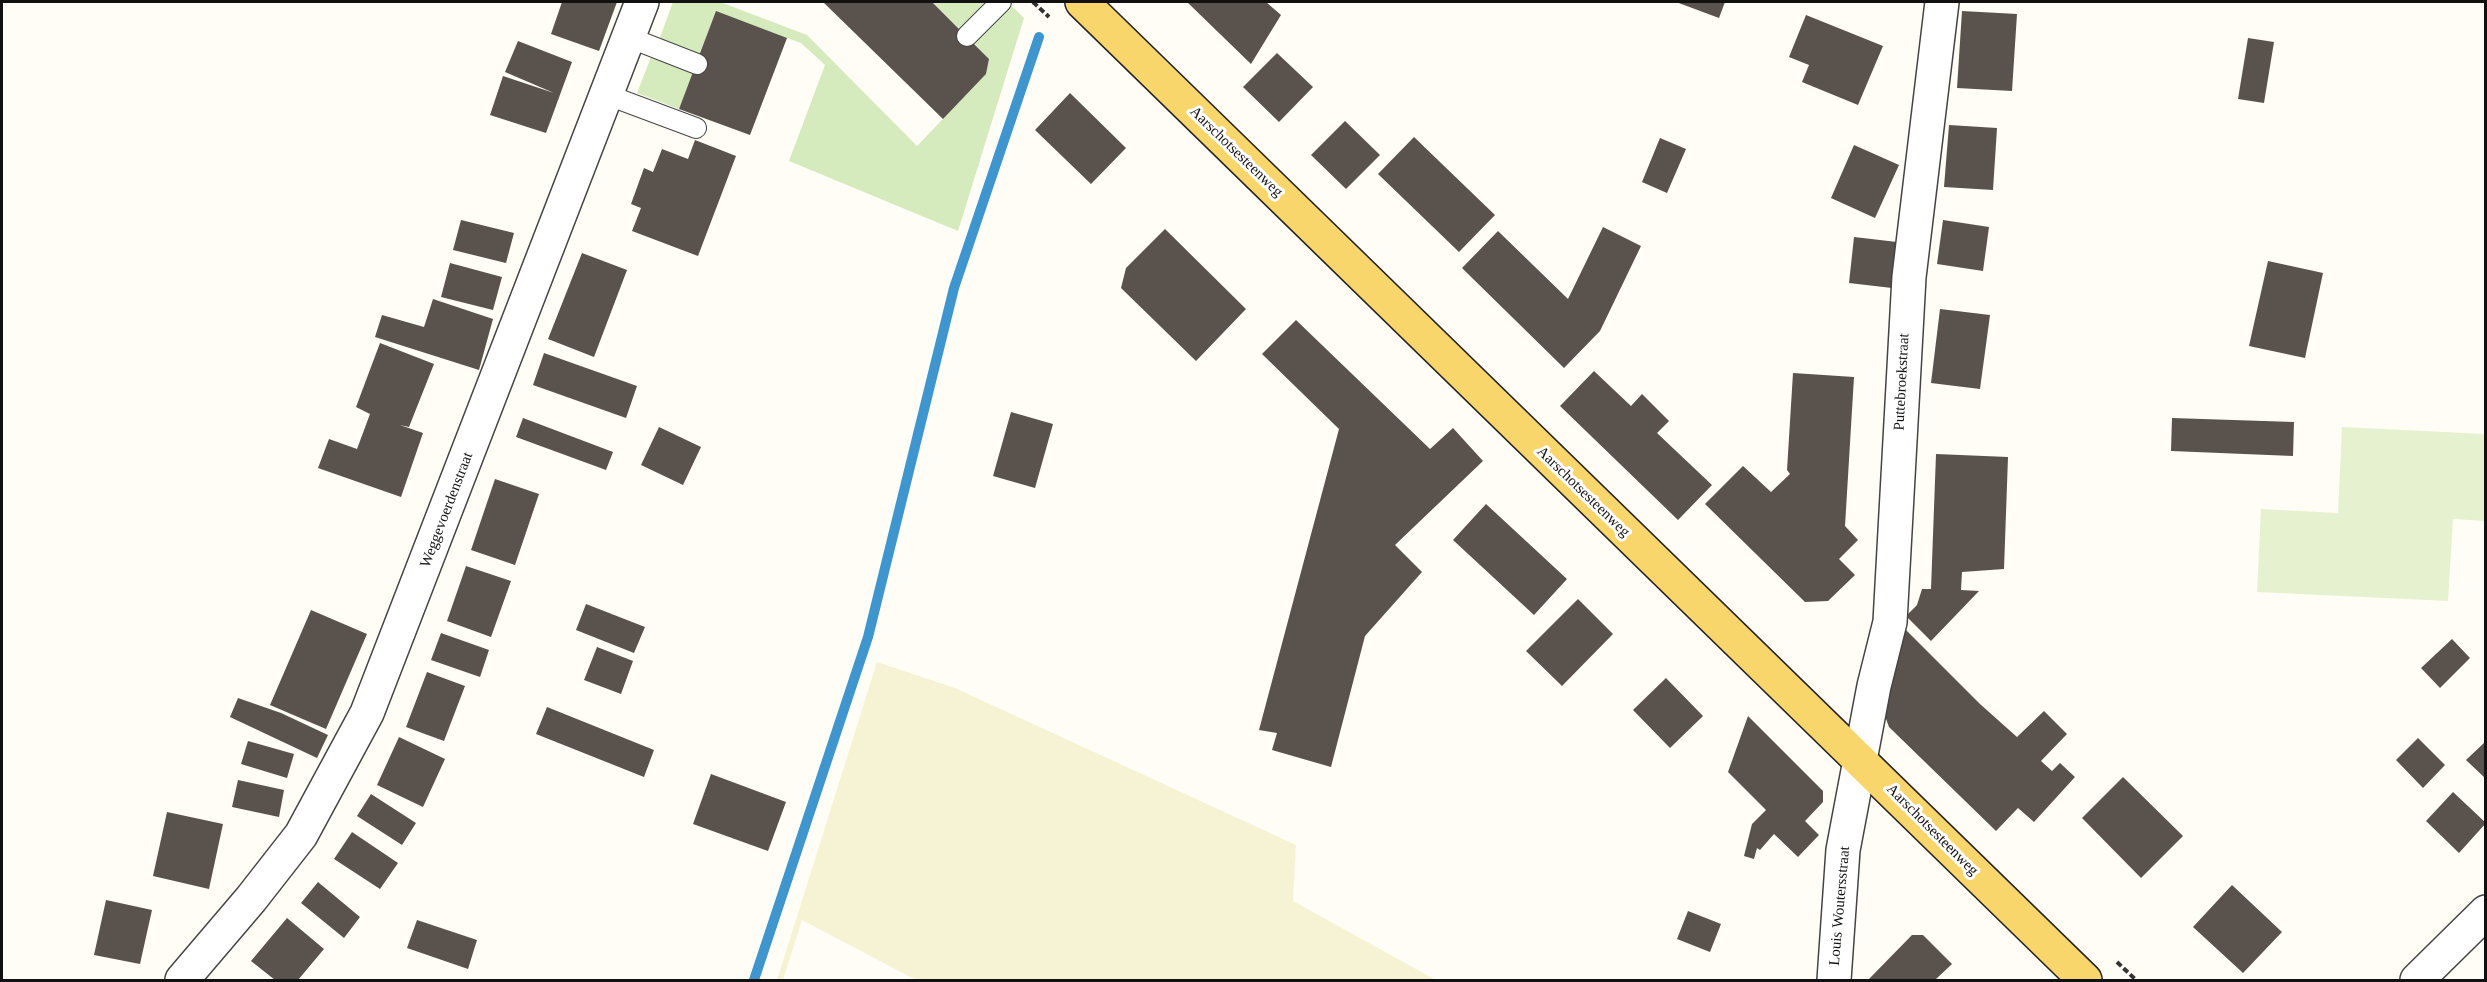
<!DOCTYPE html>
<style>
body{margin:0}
#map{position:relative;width:2487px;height:982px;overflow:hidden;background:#fffdf5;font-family:"Times New Roman",serif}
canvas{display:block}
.frame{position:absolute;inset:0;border:3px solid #111;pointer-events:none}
</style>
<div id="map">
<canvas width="2487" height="982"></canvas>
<div class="frame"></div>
</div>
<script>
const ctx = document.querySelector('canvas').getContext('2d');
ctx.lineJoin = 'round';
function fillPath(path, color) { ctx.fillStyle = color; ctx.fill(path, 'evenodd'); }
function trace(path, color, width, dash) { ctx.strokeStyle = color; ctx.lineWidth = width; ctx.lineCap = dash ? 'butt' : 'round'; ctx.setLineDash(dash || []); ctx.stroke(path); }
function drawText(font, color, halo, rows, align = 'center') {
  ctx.font = font + ' "Times New Roman",serif'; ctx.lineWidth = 6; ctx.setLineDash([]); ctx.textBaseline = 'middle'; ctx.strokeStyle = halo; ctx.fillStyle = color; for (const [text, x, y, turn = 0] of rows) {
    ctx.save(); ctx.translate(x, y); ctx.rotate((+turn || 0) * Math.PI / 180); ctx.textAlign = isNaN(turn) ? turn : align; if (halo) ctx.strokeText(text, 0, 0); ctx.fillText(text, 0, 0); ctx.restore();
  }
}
const farmland = new Path2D(`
 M877 662 955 688 1296 845 1293 901 1436 980H916L802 920 783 980H777Z`);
const green = new Path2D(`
 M673 2H720L807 35 917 146 986 74 989 59 972 41 1009 3 1024 18 958 231 789 161 825 65 801 43 787 38 700 55 659 40Z
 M932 2H992L962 31Z
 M653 52 695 68 679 109 637 93Z`);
const pitch = new Path2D(`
 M2342 427 2485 434V521L2453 519 2448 601 2257 592 2261 509 2338 513Z`);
const stream = new Path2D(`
 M754 980 868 637 954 288 1039 37`);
const building = new Path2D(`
 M562 2H617L599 51 551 34Z
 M823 2H932L989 59 986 74 943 119Z
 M1187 2H1266L1281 15 1251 64Z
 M1676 2H1725L1719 18Z
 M716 11 787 38 750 135 679 109Z
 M1962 11 2017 14 2012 91 1957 88Z
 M1806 15 1883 46 1858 105 1802 82 1809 65 1789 57Z
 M2248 38 2274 42 2264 103 2238 99Z
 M518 41 572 62 546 133 490 115 503 76 554 93 505 72Z
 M1277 53 1313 87 1279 122 1243 87Z
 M1070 93 1126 148 1091 184 1035 130Z
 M1345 121 1380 155 1346 189 1311 155Z
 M1949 125 1997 128 1993 190 1944 187Z
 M1414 137 1495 215 1459 252 1378 174Z
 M1660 138 1686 149 1667 193 1642 182Z
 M695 140 736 156 698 256 632 231 641 208 631 204 644 168 653 172 662 149 688 159Z
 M1854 145 1899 165 1875 218 1831 198Z
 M461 220 514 233 506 263 453 250Z
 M1943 220 1989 227 1983 271 1937 264Z
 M1603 227 1641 246 1600 331 1564 368 1462 268 1498 231 1568 299Z
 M1165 229 1246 309 1196 361 1121 288 1126 268Z
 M1854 237 1897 242 1892 288 1849 283Z
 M582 253 627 270 594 357 548 339Z
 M2268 261 2323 273 2305 358 2249 346Z
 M450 263 502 277 493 310 441 297Z
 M433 299 493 319 479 370 375 337 382 315 424 327Z
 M1940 309 1990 315 1980 389 1931 383Z
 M1296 320 1430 449 1453 428 1483 461 1395 545 1422 572 1365 636 1331 767 1272 750 1277 733 1259 730 1339 429 1262 354Z
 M380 343 434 364 409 427 400 425 423 433 401 497 318 468 329 439 357 449 370 414 356 407Z
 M544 353 637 386 626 418 533 385Z
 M1594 371 1631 406 1642 394 1669 421 1657 433 1712 485 1678 520 1560 406Z
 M1793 373 1854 377 1845 526 1858 540 1839 559 1855 575 1828 601 1805 602 1705 504 1743 466 1771 492 1790 474 1787 470Z
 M1011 412 1053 424 1035 488 993 476Z
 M523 418 613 452 606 470 516 437Z
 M2172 418 2294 422 2293 456 2171 451Z
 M659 427 701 447 683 485 641 465Z
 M1936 454 2008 457 2004 569 1962 572 1961 590 1979 591 1931 641 1906 616 1917 605 1922 589H1931Z
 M495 479 539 494 515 565 471 550Z
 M1486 504 1567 579 1534 615 1453 540Z
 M466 566 511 581 491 637 447 621Z
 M1578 599 1613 634 1562 686 1526 651Z
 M586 604 645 627 634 653 576 630Z
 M311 610 367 634 326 729 270 705Z
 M1904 628 1980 704 2017 737 2044 711 2067 734 2041 761 2052 771 2060 763 2075 777 2034 822 2018 808 1996 831 1889 727 1885 716Z
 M441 633 489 650 480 677 431 660Z
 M2452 639 2470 658 2440 688 2421 668Z
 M597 647 633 661 621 694 584 680Z
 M427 672 465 686 444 741 406 727Z
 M1666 678 1703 716 1670 748 1633 710Z
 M238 698 281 713 328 735 317 758 230 717Z
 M547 707 654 750 644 777 536 734Z
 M1748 716 1823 791V802L1805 821 1819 835 1798 857 1774 834 1760 850 1757 848 1754 859 1744 856 1752 824 1766 810 1728 772Z
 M399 737 445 759 423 807 377 785Z
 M2418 738 2445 765 2423 788 2396 760Z
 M248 741 294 754 287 778 241 764Z
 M2486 741V779L2466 760Z
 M711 774 786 802 768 851 693 824Z
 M2123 777 2183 836 2141 878 2082 818Z
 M238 780 284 790 279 817 232 807Z
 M2453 792 2486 823 2459 853 2426 821Z
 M371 794 416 823 402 845 357 816Z
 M167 812 223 824 209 889 153 876Z
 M352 832 398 863 380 889 334 859Z
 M318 882 360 917 344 938 301 903Z
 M2232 885 2282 932 2243 973 2193 927Z
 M106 900 152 910 140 964 94 955Z
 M1688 911 1721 924 1710 952 1677 939Z
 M287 918 324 949 298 980H275L251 961Z
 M417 920 477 940 468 969 407 948Z
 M1912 935H1923L1952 964 1935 980H1871L1869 979Z`);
const path = new Path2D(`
 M1033 2 1049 17
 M2117 962 2136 980`);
const service = new Path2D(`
 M967 36 1001 2
 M628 37 697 64
 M605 94 696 128`);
const minor = new Path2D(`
 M1834 980 1843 850 1874 686 1890 622 1909 277 1942 2
 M2417 980 2486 912`);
const tertiary = new Path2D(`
 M182 980 251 899 301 835 367 713 642 2`);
const primary = new Path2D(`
 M1082 2 2085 980`);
const streetNames = [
 ["Aarschotsesteenweg",1236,152,44],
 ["Puttebroekstraat",1902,382,-87],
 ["Aarschotsesteenweg",1583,492,44],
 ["Weggevoerdenstraat",447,510,-69],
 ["Aarschotsesteenweg",1932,830,45],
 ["Louis Woutersstraat",1840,906,-85]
];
fillPath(farmland, '#f6f3d4');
fillPath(green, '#d5ebbd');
fillPath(pitch, '#e6f2cf');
trace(stream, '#3f96cf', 10);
fillPath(building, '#5a524d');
trace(service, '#444', 22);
trace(minor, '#444', 36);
trace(tertiary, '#444', 36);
trace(primary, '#222', 36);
trace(path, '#333', 4, [6, 3]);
trace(service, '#fff', 20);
trace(minor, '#fff', 33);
trace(tertiary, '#fff', 33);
trace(primary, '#f9d66b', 33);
drawText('15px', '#111', '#fff', streetNames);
</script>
